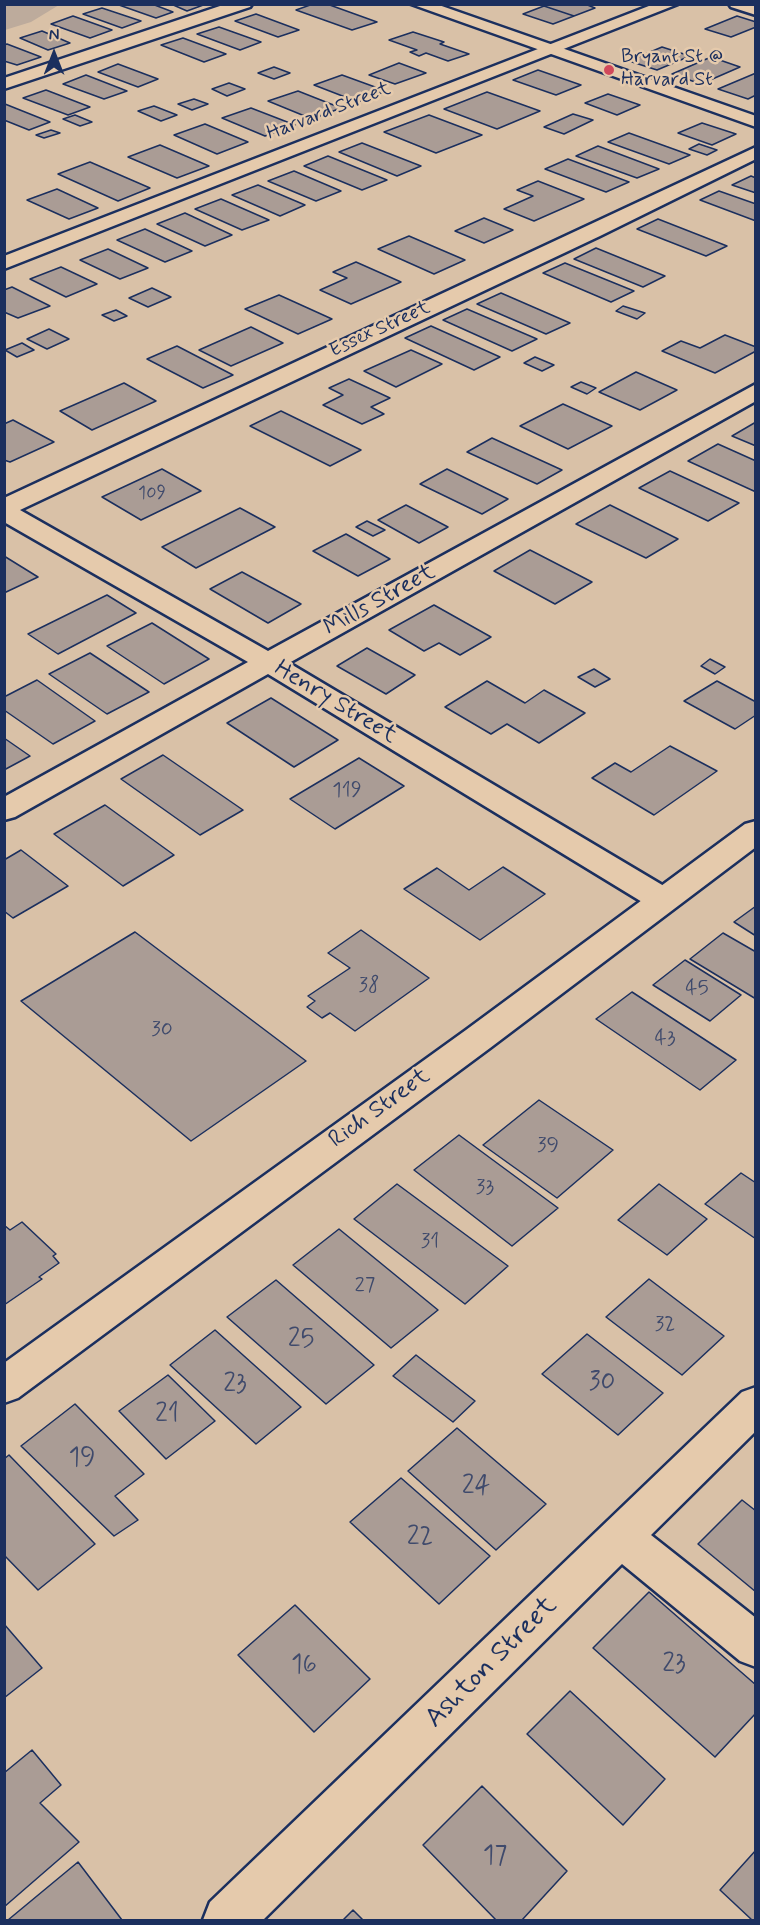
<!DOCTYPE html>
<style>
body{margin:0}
#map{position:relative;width:760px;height:1925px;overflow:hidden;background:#d9c1a7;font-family:Mynerve,sans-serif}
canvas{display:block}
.frame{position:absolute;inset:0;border:6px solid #1b2f5e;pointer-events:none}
.north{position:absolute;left:24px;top:24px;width:60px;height:60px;-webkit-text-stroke:4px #e5caac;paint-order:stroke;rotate:0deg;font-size:16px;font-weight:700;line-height:24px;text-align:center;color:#1b2f5e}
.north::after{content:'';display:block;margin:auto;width:21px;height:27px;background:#1b2f5e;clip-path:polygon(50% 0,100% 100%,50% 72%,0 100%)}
</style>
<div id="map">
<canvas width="760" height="1925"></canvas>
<div class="frame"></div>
<div class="north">N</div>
</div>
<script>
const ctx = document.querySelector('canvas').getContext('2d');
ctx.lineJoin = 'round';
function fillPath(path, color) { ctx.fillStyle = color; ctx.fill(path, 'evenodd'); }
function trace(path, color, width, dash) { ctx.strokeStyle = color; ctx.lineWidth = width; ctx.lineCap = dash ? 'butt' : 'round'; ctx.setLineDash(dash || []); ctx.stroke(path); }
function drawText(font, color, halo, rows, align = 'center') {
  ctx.font = font + ' Mynerve,sans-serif'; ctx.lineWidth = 5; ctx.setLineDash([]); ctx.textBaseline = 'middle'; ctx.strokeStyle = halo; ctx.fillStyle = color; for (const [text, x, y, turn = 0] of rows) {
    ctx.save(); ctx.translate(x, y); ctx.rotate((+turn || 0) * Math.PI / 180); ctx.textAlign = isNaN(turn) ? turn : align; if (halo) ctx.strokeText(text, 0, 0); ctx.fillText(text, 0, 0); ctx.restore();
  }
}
const green = new Path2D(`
 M5 4H59V5L31 22 5 30Z`);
const building = new Path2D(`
 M152 4 173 12 156 18 119 5Z
 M171 4H206L187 11Z
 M313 4H327L377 22 352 30 296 10Z
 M549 4H585L595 8 574 16 544 6Z
 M544 6 574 16 553 24 523 14Z
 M102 8 141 21 122 28 83 14Z
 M256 14 299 30 278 37 235 21Z
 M73 16 112 30 90 38 51 24Z
 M737 16 756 22V27L731 37 705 29Z
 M219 27 261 42 240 50 197 34Z
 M42 31 70 43 48 50 20 38Z
 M413 32 444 42 440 44 469 54 448 61 426 53 419 56 410 52 417 50 389 40Z
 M183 38 226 54 204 62 161 45Z
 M7 44 41 57 17 65 4 61V45Z
 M662 47 690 56 657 70 629 61Z
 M711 57 740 67 701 84 672 74Z
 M399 63 426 73 395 84 369 75Z
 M118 64 158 79 138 87 98 72Z
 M274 67 290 73 274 79 258 73Z
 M538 70 581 85 556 95 513 80Z
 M756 73V95L748 99 718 89Z
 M86 75 127 91 104 99 63 84Z
 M342 75 386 91 358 102 314 85Z
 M229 83 245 89 227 96 212 89Z
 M46 90 90 107 68 115 23 98Z
 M298 91 341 108 312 119 268 101Z
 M487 92 540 111 497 129 444 109Z
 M608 94 640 105 617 115 585 103Z
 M194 99 208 104 192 110 178 104Z
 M4 104H5L50 122 29 130 4 120Z
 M154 106 177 115 161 121 138 111Z
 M251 108 295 125 265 136 222 118Z
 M573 114 593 120 564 134 544 127Z
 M75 115 92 122 80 126 63 119Z
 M429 115 482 135 436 153 384 132Z
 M702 123 736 134 712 145 678 133Z
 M205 124 248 142 217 154 174 135Z
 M51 130 60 133 44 138 36 135Z
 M629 133 690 155 669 164 608 142Z
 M362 143 421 166 397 176 339 152Z
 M699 144 717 150 707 155 689 149Z
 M160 145 209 166 177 178 128 157Z
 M598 146 659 169 637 178 576 156Z
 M328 156 387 180 362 190 304 166Z
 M568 159 629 182 606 192 545 169Z
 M90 162 150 188 118 201 58 174Z
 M294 171 341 191 316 201 268 181Z
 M751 176 756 178V193L732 185Z
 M538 181 584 199 534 221 504 209 533 196 517 190Z
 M258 185 305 205 280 216 232 195Z
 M57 189 98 208 69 219 27 200Z
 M719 191 756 204V221L700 200Z
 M221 199 269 220 242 230 195 209Z
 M185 213 232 235 205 246 157 224Z
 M484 218 513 230 484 243 455 231Z
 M658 219 727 246 706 256 637 229Z
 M145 229 192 251 165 262 117 240Z
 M409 236 465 260 434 274 378 249Z
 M596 248 665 276 643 287 574 259Z
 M108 249 148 268 120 279 80 260Z
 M356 262 401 282 351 304 320 290 347 278 333 272Z
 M565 263 634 291 611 302 543 273Z
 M61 267 97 284 66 297 30 279Z
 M12 287 50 306 18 318 4 312V290Z
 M152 288 171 297 148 307 129 298Z
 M501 293 570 323 546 334 477 304Z
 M279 295 332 319 298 334 245 309Z
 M623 306 645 313 637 319 616 311Z
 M467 309 537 339 512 351 443 320Z
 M116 310 127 316 114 321 102 315Z
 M431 326 500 357 474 370 405 338Z
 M251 327 283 343 231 366 199 350Z
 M49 329 69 339 47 349 27 339Z
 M725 335 756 347V351L715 373 662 351 681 341 700 348Z
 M22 343 34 350 17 357 5 350Z
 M177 346 233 375 203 388 147 359Z
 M411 350 442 364 396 387 364 371Z
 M535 357 554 365 542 371 524 363Z
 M636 372 677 390 640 410 599 392Z
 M349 379 390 398 371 407 384 414 362 424 323 405 343 395 329 388Z
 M581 382 596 388 587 394 571 387Z
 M124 383 156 401 92 430 60 411Z
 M563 404 612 426 568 449 520 426Z
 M281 411 361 450 330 466 250 426Z
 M13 420 54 442 10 462 4 460V424Z
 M756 422V446L732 436Z
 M492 438 562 470 537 484 467 452Z
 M718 444 756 461V492L688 461Z
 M162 469 201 491 141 520 102 497Z
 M447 469 508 499 482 514 420 484Z
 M670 471 739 503 708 521 639 488Z
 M406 505 448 527 419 543 378 520Z
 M610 505 678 539 646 558 576 524Z
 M240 508 275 527 196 568 162 547Z
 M367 521 385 530 373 536 356 527Z
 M346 534 390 559 358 576 313 551Z
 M530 550 592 582 555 604 494 571Z
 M4 556 38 577 4 593Z
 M242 572 301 604 268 623 210 589Z
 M107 595 136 613 58 654 28 634Z
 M434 605 491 637 460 655 439 643 424 651 389 630Z
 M152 623 209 659 164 684 107 646Z
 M367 648 415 675 386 694 337 666Z
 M90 653 149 692 107 714 49 674Z
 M710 659 725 667 715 674 701 666Z
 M594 669 610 679 595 687 578 677Z
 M37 680 95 721 53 744 4 710V697Z
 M487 681 525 703 544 690 585 713 539 743 507 724 491 734 445 707Z
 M717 681 756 702V715L735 729 684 701Z
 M271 698 338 740 294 767 227 723Z
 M4 738 30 756 4 770Z
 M670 746 717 771 654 815 592 778 615 763 631 772Z
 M163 755 243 810 200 835 121 779Z
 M359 758 404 786 335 829 290 799Z
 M105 805 174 855 123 886 54 834Z
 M21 850 68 886 13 918 4 911V860Z
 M503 867 545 894 480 940 404 889 437 868 469 890Z
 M756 906V936L734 922Z
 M361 930 429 978 355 1031 330 1013 322 1018 307 1007 315 1001 308 996 350 968 328 953Z
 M135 932 306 1061 191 1141 21 1001Z
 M723 933 756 952V999L690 959Z
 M685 960 741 995 710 1021 653 985Z
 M632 992 736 1060 700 1090 596 1019Z
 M539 1100 613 1150 557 1198 483 1145Z
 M459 1135 558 1208 512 1246 414 1170Z
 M741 1173 756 1183V1239L705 1204Z
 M397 1184 508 1266 465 1304 354 1219Z
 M659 1184 707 1219 667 1255 618 1220Z
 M22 1222 56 1254 53 1256 59 1263 39 1277 42 1279 4 1305V1225L10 1230Z
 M339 1229 438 1310 391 1348 293 1265Z
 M649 1279 724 1336 682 1375 606 1317Z
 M276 1280 374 1365 326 1404 227 1317Z
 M215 1330 301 1407 256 1444 170 1365Z
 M587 1334 663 1393 618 1435 542 1374Z
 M416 1355 475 1401 453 1422 393 1376Z
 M168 1375 215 1421 166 1459 119 1411Z
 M75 1404 144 1474 115 1496 138 1520 114 1536 21 1446Z
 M457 1428 546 1504 496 1550 408 1471Z
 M9 1455 95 1544 38 1590 4 1555V1459Z
 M401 1478 490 1556 439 1604 350 1522Z
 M742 1500 756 1511V1592L698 1544Z
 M649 1592 756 1685V1713L715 1757 593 1648Z
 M295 1605 370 1679 314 1732 238 1655Z
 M4 1624 42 1668 4 1698Z
 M570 1691 665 1779 623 1825 527 1734Z
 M32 1750 61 1785 40 1803 79 1842 4 1907V1773Z
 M482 1786 567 1871 522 1920H496L423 1845Z
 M756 1850V1920H752L720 1890Z
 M78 1862 122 1920H8Z
 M353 1910 363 1920H343Z`);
const street = new Path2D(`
 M226 4H252L250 7 4 89V78Z
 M654 4H678L4 269V256Z
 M729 4 756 5V15L731 7Z
 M756 147V159L600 236 20 510 268 651 756 384V401L289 663 674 892 679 900 674 908 663 911 652 908 268 674 15 817 4 820V797L248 662 4 522V498Z
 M756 1387V1431L651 1535 756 1618V1667L740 1661 622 1564 263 1920H203L210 1902 742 1392Z`);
const secondary = new Path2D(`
 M411 4H436L756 116V127Z
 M756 821V847L490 1048 18 1398 4 1403V1363L466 1030 745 824Z`);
const markers = [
 [609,70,6,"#d1495b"]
];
const farNumbernames = [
 ["109",152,494]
];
const farPoinames = [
 ["Bryant St @",621,58],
 ["Harvard St",621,81]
];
const farStreetnames = [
 ["Harvard Street",329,112,-21],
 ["Essex Street",380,330,-25]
];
const numberNames = [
 ["119",347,792],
 ["38",369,987],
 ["45",697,990],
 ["30",162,1031],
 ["43",665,1040],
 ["39",548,1147],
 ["33",485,1189],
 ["31",430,1243],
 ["27",365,1287],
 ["32",665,1326]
];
const streetNames = [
 ["Mills Street",380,601,-29],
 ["Henry Street",335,703,31],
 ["Rich Street",380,1109,-36]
];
const nearNumbernames = [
 ["25",301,1341],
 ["30",602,1384],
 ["23",235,1386],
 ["21",167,1416],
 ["19",82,1460],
 ["24",476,1488],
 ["22",420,1539],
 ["23",674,1666],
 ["16",304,1667],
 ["17",495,1858]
];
const nearStreetnames = [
 ["Ashton Street",492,1663,-45]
];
fillPath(green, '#bdab9c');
fillPath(building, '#aa9c95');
trace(building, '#1b2f5e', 1.5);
trace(street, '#1b2f5e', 5);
trace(secondary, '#1b2f5e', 5);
fillPath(street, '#e5caac');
fillPath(secondary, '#e5caac');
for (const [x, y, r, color] of markers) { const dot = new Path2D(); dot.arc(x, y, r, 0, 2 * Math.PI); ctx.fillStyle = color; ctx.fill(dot); trace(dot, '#e5caac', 2); }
drawText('18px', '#3f4a6c', null, farNumbernames);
drawText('20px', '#1b2f5e', '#e5caac', farPoinames, 'left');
drawText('20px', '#1b2f5e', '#e5caac', farStreetnames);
drawText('21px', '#3f4a6c', null, numberNames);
drawText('24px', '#1b2f5e', '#e5caac', streetNames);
drawText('26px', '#3f4a6c', null, nearNumbernames);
drawText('28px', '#1b2f5e', '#e5caac', nearStreetnames);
</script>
